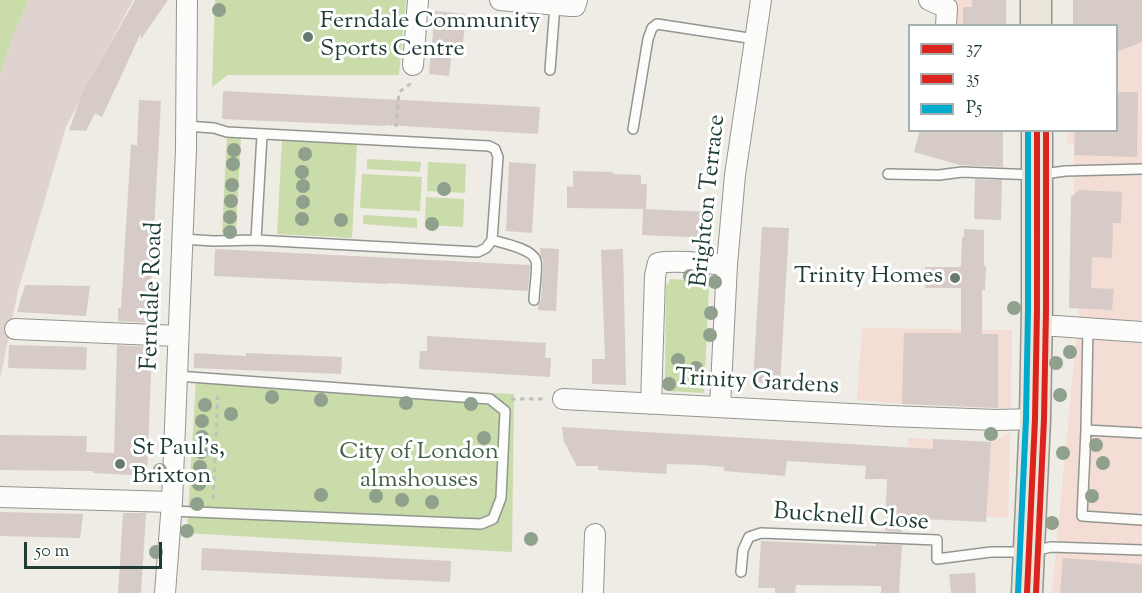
<!DOCTYPE html>
<style>
body{margin:0}
#map{position:relative;width:1142px;height:593px;overflow:hidden;background:#eeece4;font-family:"Sorts Mill Goudy",serif}
canvas{display:block}
.legend{position:absolute;left:908px;top:24px;width:210px;height:108px;box-sizing:border-box;background:#fff;border:2px solid #a5b1ae;margin:0;padding:8px 10px;list-style:none;font-size:18px;color:#1f3d34}
.legend li{display:flex;align-items:center;gap:12px;height:30px}
.legend b{width:30px;border:2px solid #a5b1ae}
.scale{position:absolute;left:24px;top:542px;width:138px;height:27px;box-sizing:border-box;border:3px solid #1f3d34;border-top:0;padding-left:8px;font-size:18px;line-height:21px;white-space:nowrap;color:#1f3d34;-webkit-text-stroke:4px #fff;paint-order:stroke}
</style>
<div id="map">
<canvas width="1142" height="593"></canvas>
<ul class="legend">
<li><b style="height:8px;background:#dc241f"></b>37</li>
<li><b style="height:8px;background:#dc241f"></b>35</li>
<li><b style="height:8px;background:#00a9ce"></b>P5</li>
</ul>
<div class="scale">50 m</div>
</div>
<script>
const ctx = document.querySelector('canvas').getContext('2d');
ctx.lineJoin = 'round';
function fillPath(path, color) { ctx.fillStyle = color; ctx.fill(path, 'evenodd'); }
function trace(path, color, width, dash) { ctx.strokeStyle = color; ctx.lineWidth = width; ctx.lineCap = dash ? 'butt' : 'round'; ctx.setLineDash(dash || []); ctx.stroke(path); }
function drawText(font, color, halo, rows, align = 'center') {
  ctx.font = font + ' "Sorts Mill Goudy",serif'; ctx.lineWidth = 6; ctx.setLineDash([]); ctx.textBaseline = 'middle'; ctx.strokeStyle = halo; ctx.fillStyle = color; for (const [text, x, y, turn = 0] of rows) {
    ctx.save(); ctx.translate(x, y); ctx.rotate((+turn || 0) * Math.PI / 180); ctx.textAlign = isNaN(turn) ? turn : align; if (halo) ctx.strokeText(text, 0, 0); ctx.fillText(text, 0, 0); ctx.restore();
  }
}
const built = new Path2D(`
 M952 0H1006V25L950 26Z
 M1073 0H1142V593H1052L1082 278 1074 193V144L1067 143 1068 131 1116 130V26L1073 25Z
 M862 328 1012 330 1011 409 902 404 857 400Z
 M1010 433 1008 518 897 511 885 517 886 493 913 494 908 438 991 442Z`);
const industrial = new Path2D(`
 M29 0H133L66 127 18 291 0 379V74L14 33Z`);
const green = new Path2D(`
 M0 0H29L14 33 0 74Z
 M215 0H406L399 75H228L212 87Z
 M227 135 241 136 236 233 222 232Z
 M282 140 357 144 352 238 277 234Z
 M367 159 421 162 420 172 367 169Z
 M428 162 466 164 465 193 427 191Z
 M362 174 422 177 420 211 360 208Z
 M426 197 464 199 463 227 425 225Z
 M363 215 417 218V228L363 224Z
 M670 279 704 281 707 280 709 286 704 393 669 391 665 385 666 285 669 283Z
 M196 379 514 394 512 552 187 533Z`);
const building = new Path2D(`
 M135 0H168L141 39V33L102 117 95 113 86 131 69 130 82 94Z
 M972 0H1006V26H963V7H972Z
 M1073 0H1142V42L1116 52V26H1073Z
 M435 11 466 14 462 53 452 52 449 76 429 74Z
 M223 91 540 107 538 134 386 125V126L222 119Z
 M1116 92H1138L1137 157 1074 155 1075 130H1116Z
 M139 100 161 101 150 302 151 323 118 321V308H121L131 144 137 146Z
 M920 130H1003V167L960 165 914 152Z
 M509 162 536 164 532 233 506 231Z
 M573 171 613 172V174L641 175V184H647L646 209 567 208V186L573 187Z
 M975 179 1002 180 1001 220 974 219Z
 M1079 190 1122 192 1121 223H1113L1112 258 1092 257 1091 288 1114 289 1112 310 1069 308 1071 197Z
 M643 209 710 212 709 238 642 235Z
 M762 227 789 228 780 384 753 382Z
 M964 229 984 230V266H986L985 290H982V334H998V408L902 404 904 333H961V288H925V267H961L962 237H964Z
 M540 248 559 249 556 311 538 310V305L541 300 543 268V260L540 254Z
 M215 249 530 265 528 291 388 283V284L214 276Z
 M623 249 626 385 592 384V359H605L601 250Z
 M25 285 90 286 86 316 17 312Z
 M427 336 546 343 545 358H551L550 377 419 369 420 351H427Z
 M9 345 87 347 86 370 8 368Z
 M117 345 152 347 147 476 93 473V471L0 470V435L87 436 86 452 114 453Z
 M194 353 246 356V353L342 357 341 374 194 368Z
 M562 427 933 449V439L991 442 986 522 903 518 902 532 885 531 887 479H865L866 466 787 461 785 476 724 471V467L701 465 667 464 666 474 598 470V466H577L564 442Z
 M0 512 83 514 80 538 0 536Z
 M123 513H146L141 593H118Z
 M761 541 876 546V544L902 545 899 593H881V586L796 585 795 593H775V588H758Z
 M202 548 451 561 450 582 201 570Z
 M1063 558 1142 564V593H1060Z
 M975 573 976 593H951L949 574Z`);
const path = new Path2D(`
 M396 127 399 92 410 84V82
 M511 399H547
 M213 499 218 392`);
const lane = new Path2D(`
 M550 70 555 5
 M633 129 648 39 652 28 657 24 755 39
 M888 174 939 175 962 172 1037 175 1065 171 1142 169
 M182 239 214 241 256 240 478 252 486 248 492 240 498 157 495 149 489 146 227 132 214 128 186 126
 M256 240 262 135
 M492 240C503 243 533 249 536 261 538 267 534 292 534 300
 M1088 328 1086 430 1082 516 1142 520
 M1086 430 1142 433
 M171 511 481 524 493 519 501 498 505 411 490 399 177 376
 M741 572 743 550 749 537 761 533 937 540V559L991 552H1029L1051 547 1142 550`);
const street = new Path2D(`
 M500 0 571 6H575L577 0
 M929 0 947 8 946 26
 M413 65 418 0
 M1037 326H1056L1142 332
 M15 329 178 336
 M563 399 889 416 997 420 1035 419
 M651 404 655 276 658 263C680 259 704 265 727 264
 M720 407 727 264 735 175 761 0
 M0 497 172 502
 M165 593 172 502 186 149 187 0
 M593 593 595 534`);
const primary = new Path2D(`
 M1036 26V0
 M1027 593 1035 419 1037 310V130`);
const bus1 = new Path2D(`
 M1027 593 1035 419 1037 310V130`);
const bus2 = new Path2D(`
 M1036 593 1044 419 1046 310V130`);
const bus3 = new Path2D(`
 M1018 593 1026 419 1028 310V130`);
const trees = [
 [219,10],
 [234,150],
 [305,154],
 [233,164],
 [302,172],
 [232,185],
 [303,186],
 [444,189],
 [231,201],
 [303,202],
 [230,217],
 [302,219],
 [341,220],
 [432,224],
 [230,232],
 [690,276],
 [715,282],
 [1014,308],
 [711,313],
 [710,335],
 [1070,352],
 [678,360],
 [1056,363],
 [696,368],
 [708,380],
 [669,384],
 [1060,395],
 [272,397],
 [321,400],
 [406,403],
 [471,404],
 [205,405],
 [231,414],
 [202,421],
 [991,434],
 [202,437],
 [484,438],
 [1096,445],
 [201,452],
 [1063,453],
 [1103,463],
 [200,467],
 [160,470],
 [199,484],
 [321,495],
 [376,496],
 [1092,496],
 [402,500],
 [432,502],
 [197,504],
 [1052,523],
 [187,531],
 [531,539],
 [156,552]
];
const markers = [
 [308,37,6,"#677a72"],
 [955,278,6,"#677a72"],
 [120,464,6,"#677a72"]
];
const poiNames = [
 ["Ferndale Community",320,23],
 ["Sports Centre",320,51],
 ["Trinity Homes",943,278,"right"],
 ["St Paul's,",132,450],
 ["Brixton",132,478]
];
const streetNames = [
 ["Brighton Terrace",710,201,-84],
 ["Ferndale Road",154,296,-88],
 ["Trinity Gardens",757,384,3],
 ["Bucknell Close",851,519,4]
];
const parkNames = [
 ["City of London",419,454],
 ["almshouses",419,482]
];
fillPath(built, '#f3ddd4');
fillPath(industrial, '#dfd3d0');
fillPath(green, '#c9dca9');
fillPath(building, '#d6cbc7');
trace(lane, '#929690', 12);
trace(street, '#929690', 22);
trace(primary, '#929690', 33);
trace(path, '#bec1be', 3, [4.5, 4.5]);
trace(lane, '#fcfcfb', 9);
trace(street, '#fcfcfb', 20);
trace(primary, '#ebe4d9', 30);
trace(bus1, '#dc241f', 6);
trace(bus2, '#dc241f', 6);
trace(bus3, '#00a9ce', 6);
ctx.fillStyle = '#8fa08d';
for (const [x, y] of trees) { ctx.beginPath(); ctx.arc(x, y, 7, 0, 2 * Math.PI); ctx.fill(); }
for (const [x, y, r, color] of markers) { const dot = new Path2D(); dot.arc(x, y, r, 0, 2 * Math.PI); ctx.fillStyle = color; ctx.fill(dot); trace(dot, '#fff', 2); }
drawText('24px', '#1f3d34', '#fff', poiNames, 'left');
drawText('24px', '#1f3d34', '#fff', streetNames);
drawText('24px', '#426145', '#fff', parkNames);
</script>
